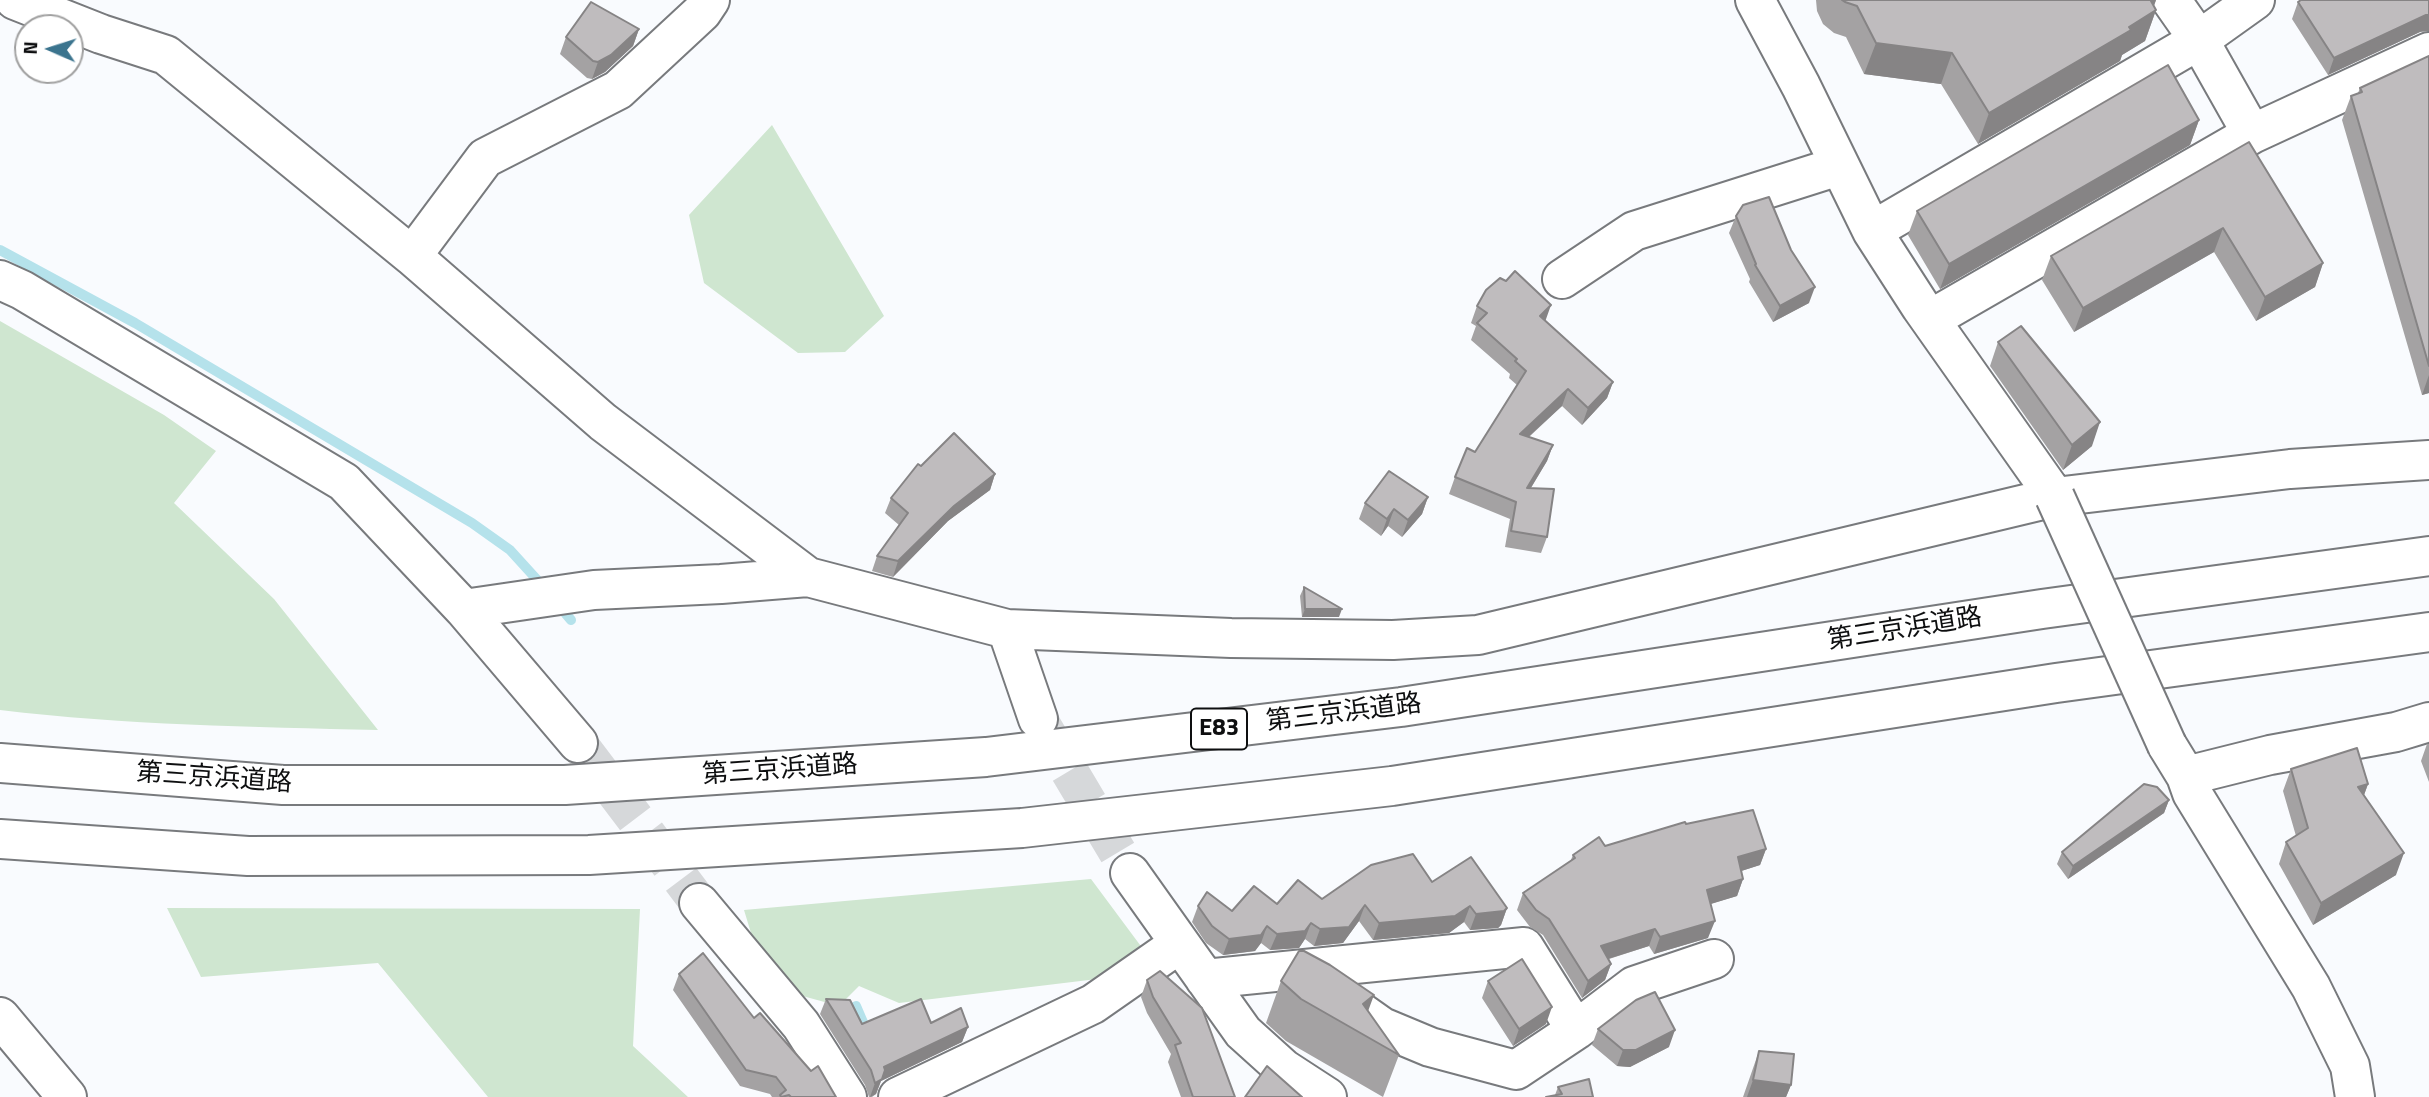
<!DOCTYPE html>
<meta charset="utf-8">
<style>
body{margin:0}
#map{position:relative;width:2429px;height:1097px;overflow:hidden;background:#f9fbfe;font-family:"Titillium Web",sans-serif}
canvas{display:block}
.north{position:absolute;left:14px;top:14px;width:70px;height:70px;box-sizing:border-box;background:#fff;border:2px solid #9f9f9f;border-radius:50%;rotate:273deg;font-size:19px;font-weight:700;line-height:28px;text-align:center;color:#0e0f10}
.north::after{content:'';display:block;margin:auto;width:24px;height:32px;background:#3b748e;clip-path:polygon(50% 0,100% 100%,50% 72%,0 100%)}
</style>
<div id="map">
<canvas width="2429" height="1097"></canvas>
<div class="north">N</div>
</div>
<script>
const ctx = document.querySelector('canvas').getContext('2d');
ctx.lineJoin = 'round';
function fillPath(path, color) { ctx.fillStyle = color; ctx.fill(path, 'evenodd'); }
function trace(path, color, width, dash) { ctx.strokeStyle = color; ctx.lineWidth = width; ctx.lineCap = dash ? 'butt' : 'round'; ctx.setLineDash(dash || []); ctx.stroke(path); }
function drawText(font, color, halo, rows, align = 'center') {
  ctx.font = font + ' "Titillium Web","Noto Sans JP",sans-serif'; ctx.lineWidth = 5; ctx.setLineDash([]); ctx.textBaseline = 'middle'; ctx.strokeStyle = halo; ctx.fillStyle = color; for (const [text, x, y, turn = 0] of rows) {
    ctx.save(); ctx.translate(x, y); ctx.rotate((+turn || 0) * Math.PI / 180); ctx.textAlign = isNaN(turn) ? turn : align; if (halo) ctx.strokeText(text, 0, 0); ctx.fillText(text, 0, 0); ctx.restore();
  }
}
const green = new Path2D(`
 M772 125 884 316 845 352 798 353 704 283 689 215Z
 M0 321 164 415 216 451 174 503 274 599 378 730C252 727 125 725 0 710Z
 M1091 879 1143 949 1097 979 899 1003 859 986 839 1006 799 995 751 933 744 910Z
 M167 908 640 909 633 1046 688 1097H488L378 963 201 977Z`);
const stream = new Path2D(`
 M0 250 135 323 472 523 510 550 540 583
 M560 607 571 620
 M856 1006 868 1034`);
const minorTunnel = new Path2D(`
 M1040 722 1130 873
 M578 743 699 903`);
const minor = new Path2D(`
 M15 0 101 34 166 55 412 256 603 422 808 577
 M1755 0 1801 86 1872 231 1921 307 2055 497
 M2171 0 2199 40 2252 134
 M1872 231 2199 40 2255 0
 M412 256 485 158 618 90 702 12 710 0
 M1562 279 1634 231 1839 166
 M0 280 22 290 344 482 464 609 578 743
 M1931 319 2252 134 2429 52
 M464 609 594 590 721 584 808 577 1007 629 1231 638 1393 640 1478 635 2055 497 2290 469 2429 460
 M1007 629 1038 719
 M2167 745 2186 776 2192 793 2311 987 2350 1066 2355 1097
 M2186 776 2270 755 2396 732 2429 722
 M1130 873 1243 1032 1284 1069 1327 1097
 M699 903 801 1025 847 1097
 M1205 979 1524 947 1576 1030
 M1331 991 1382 1027 1430 1047 1516 1070 1576 1030 1634 986 1714 959
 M0 1017 67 1097
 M898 1097 1093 1004 1179 944`);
const highway = new Path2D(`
 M0 763 283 785H565L986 757 1401 707 2042 609 2429 556
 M0 839 248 856 589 855 1022 828 1392 786 2056 683 2429 632`);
const minorBridge = new Path2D(`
 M2055 497 2167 745`);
const wall = new Path2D(`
 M1816 0H2156L2154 6 2156 10 2145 41 2122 55 2120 61 1978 144 1941 84 1864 74 1846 37 1834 33 1823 24 1817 11Z
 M2298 2 2420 32 2328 75 2292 19Z
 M639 29 633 46 605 72 592 79 587 78 560 54 566 37Z
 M2429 56V393L2422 395 2342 120 2351 96 2358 93 2360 88Z
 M2199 120 2190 145 1940 289 1908 235 1917 211Z
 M2249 142 2323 263 2315 287 2256 321 2214 252 2074 332 2042 280 2051 256Z
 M1736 216 1809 303 1773 322 1749 282 1750 279 1729 233Z
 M1477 306 1546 321 1613 382 1607 398 1582 425 1562 406 1529 437 1553 445 1547 461 1531 488 1547 537 1541 553 1505 547 1510 519 1449 494 1455 477 1475 452 1517 385 1509 378 1510 374 1471 340 1476 326 1471 323Z
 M1998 342 2092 446 2063 470 1990 366Z
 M921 466 995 474 990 490 948 521 893 577 872 571 877 556 899 525 885 513 891 498Z
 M1428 497 1422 514 1402 537 1388 526 1381 536 1359 519 1365 503Z
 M1304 587 1339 617H1302L1300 596Z
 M2427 744H2429V782L2421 761Z
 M2291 769 2368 784 2364 795 2396 875 2313 925 2279 864 2286 842 2296 836 2283 791Z
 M2169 800 2164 813 2068 879 2057 864 2062 852Z
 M1686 824 1766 849 1760 865 1741 871 1743 879 1737 896 1710 904 1708 938 1654 954 1649 946 1609 959 1611 964 1605 980 1582 998 1543 935 1530 927 1517 910 1523 893 1570 862 1573 855Z
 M1432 882 1507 908 1501 925 1498 928 1470 930 1464 922 1449 933 1373 940 1359 921 1343 943 1314 946 1305 939 1299 948 1270 950 1261 943 1255 951 1223 955 1206 943 1192 922 1198 906 1232 911 1277 904 1322 899Z
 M679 974 754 1018 811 1071 836 1097H772L770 1094 740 1086 673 990Z
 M1147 980 1235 1097H1181L1168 1062 1171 1054 1147 1013 1141 997Z
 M1281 981 1368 1012 1399 1055 1383 1097 1286 1041 1266 1023Z
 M1488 981 1546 1024 1513 1046 1482 998Z
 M826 999 862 1024 931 1023 968 1027 962 1042 881 1081 876 1094 872 1097H869L865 1085 820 1014Z
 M1598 1029 1669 1047 1630 1067 1617 1066 1592 1045Z
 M1759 1051 1791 1085 1786 1097H1743Z
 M1558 1087 1593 1097 1555 1095Z`);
const shadedWall = new Path2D(`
 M2152 0H2156L2151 13 2156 10 2145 41 2122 55 2120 61 1978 144 1989 113 2129 27Z
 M2426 15H2429V31L2420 32 2328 75 2334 58Z
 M639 29 633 46 605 72 592 79 598 62Z
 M1876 43 1952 53 1941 84 1864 74Z
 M2199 120 2190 145 1940 289 1949 264Z
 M2223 228 2214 252 2074 332 2083 308Z
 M2323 263 2315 287 2256 321 2265 297Z
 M1815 287 1809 303 1773 322 1780 306Z
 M1551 305 1545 322 1540 316Z
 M2429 375V393L2422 395Z
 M1613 382 1607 398 1582 425 1588 408Z
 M1568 389 1562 406 1514 450 1520 434Z
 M2100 422 2092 446 2063 470 2072 445Z
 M1553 445 1547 461 1521 504 1527 488Z
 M995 474 990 490 948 521 893 577 898 561 954 506Z
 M1428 497 1422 514 1402 537 1408 520Z
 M1394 509 1388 526 1381 536 1387 519Z
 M1305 609H1342L1339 617H1302Z
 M2368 784 2360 806 2358 787Z
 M2169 800 2164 813 2068 879 2073 866Z
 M1766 849 1760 865 1732 874 1738 857Z
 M2404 853 2396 875 2313 925 2321 903Z
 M1743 879 1737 896 1701 907 1707 890Z
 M1365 905 1359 921 1343 943 1314 946 1320 929Z
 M1470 906 1464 922 1449 933 1373 940 1379 923Z
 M1507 908 1501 925 1498 928 1470 930 1476 914Z
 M1715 921 1708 938 1654 954 1660 937Z
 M1311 923 1305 939 1299 948 1270 950 1277 934Z
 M1267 926 1261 943 1255 951 1223 955 1229 939Z
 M1655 929 1649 946 1595 963 1601 946Z
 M1611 964 1605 980 1582 998 1588 981Z
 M1374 995 1360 1033 1363 1004Z
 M1552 1007 1546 1024 1513 1046 1519 1029Z
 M968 1027 962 1042 881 1081 876 1094 870 1097 875 1083 884 1067Z
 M1675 1030 1669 1047 1630 1067 1617 1066 1623 1050Z
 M1753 1080 1791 1085 1786 1097H1747Z`);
const building = new Path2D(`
 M1842 0H2152L2151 1 2156 10 2129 27 2131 30 1989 113 1952 53 1876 43 1857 6 1845 2Z
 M2301 0H2429V15H2426L2334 58 2298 2Z
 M591 2 639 29 611 55 598 62 593 61 566 37Z
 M2429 56V366L2351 96 2362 92 2360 88Z
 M2168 65 2199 120 1949 264 1917 211Z
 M2249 142 2323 263 2265 297 2223 228 2083 308 2051 256Z
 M1769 197 1791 250 1815 287 1780 306 1755 265 1756 264 1736 216 1743 205Z
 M1515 271 1551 305 1540 316 1613 382 1588 408 1568 389 1520 434 1553 445 1527 488 1554 489 1547 537 1511 531 1516 502 1455 477 1467 448 1475 452 1526 371 1515 361 1517 359 1477 323 1487 313 1477 306 1486 290 1500 278 1506 281Z
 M2021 326 2100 422 2072 445 1998 342Z
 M954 433 995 474 954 506 898 561 877 556 908 513 891 498 918 464 921 466Z
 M1389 471 1428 497 1408 520 1394 509 1387 519 1365 503Z
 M1304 587 1342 609H1305Z
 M2357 748 2368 784 2358 787 2404 853 2321 903 2286 842 2308 828 2291 769Z
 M2144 784 2157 787 2169 800 2073 866 2062 852Z
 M1753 810 1766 849 1738 857 1743 879 1707 890 1715 921 1660 937 1655 929 1601 946 1611 964 1588 981 1549 919 1536 910 1523 893 1575 858 1573 855 1599 837 1605 846 1685 822 1686 824Z
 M1413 854 1432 882 1471 857 1507 908 1504 911 1476 914 1470 906 1455 916 1379 923 1365 905 1349 927 1320 929 1311 923 1305 931 1277 934 1267 926 1261 935 1229 939 1212 926 1198 906 1207 892 1232 911 1254 886 1277 904 1298 880 1322 899 1371 865Z
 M1299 951H1304L1330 965 1374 995 1363 1004 1399 1055 1301 999 1281 981Z
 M703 953 754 1018 760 1013 811 1071 818 1066 836 1097H791L789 1095 781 1097 780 1095 786 1090 776 1077 746 1070 679 974Z
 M1522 959 1552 1007 1519 1029 1488 981Z
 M1160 971 1202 1008 1235 1097H1193L1175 1045 1181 1043 1153 997 1147 980Z
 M1655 992 1675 1030 1636 1050H1623L1598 1029 1636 1000Z
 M826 999 850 1000 862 1024 921 999 931 1023 961 1008 968 1027 884 1067 885 1070 882 1079 875 1083 871 1070Z
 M1759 1051 1794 1054 1791 1085 1753 1080Z
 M1267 1066 1302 1097H1245Z
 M1589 1079 1593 1097H1546L1562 1094 1558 1087Z`);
const shields = [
 [1219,729,56]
];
const shieldNames = [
 ["E83",1219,729]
];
const streetNames = [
 ["第三京浜道路",1905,630,-9],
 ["第三京浜道路",1344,714,-7],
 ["第三京浜道路",780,771,-4],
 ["第三京浜道路",214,779,4]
];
fillPath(green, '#cfe6d0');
trace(stream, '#b5e2eb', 10);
trace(minorTunnel, '#d6d8da', 38, [38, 19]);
trace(minor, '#787a7d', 42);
trace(highway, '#787a7d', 42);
trace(minor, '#fff', 38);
trace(highway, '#fff', 38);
trace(minorBridge, '#787a7d', 42, []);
trace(minorBridge, '#fff', 38);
fillPath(wall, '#a4a2a3');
fillPath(shadedWall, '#868485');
fillPath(building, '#bfbcbe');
trace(building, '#868485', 2);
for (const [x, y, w] of shields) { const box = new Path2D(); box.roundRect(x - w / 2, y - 20.5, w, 41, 5); ctx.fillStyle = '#fff'; ctx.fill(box); trace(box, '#0e0f10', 2); }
drawText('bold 24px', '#0e0f10', null, shieldNames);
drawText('26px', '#0e0f10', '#fff', streetNames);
</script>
